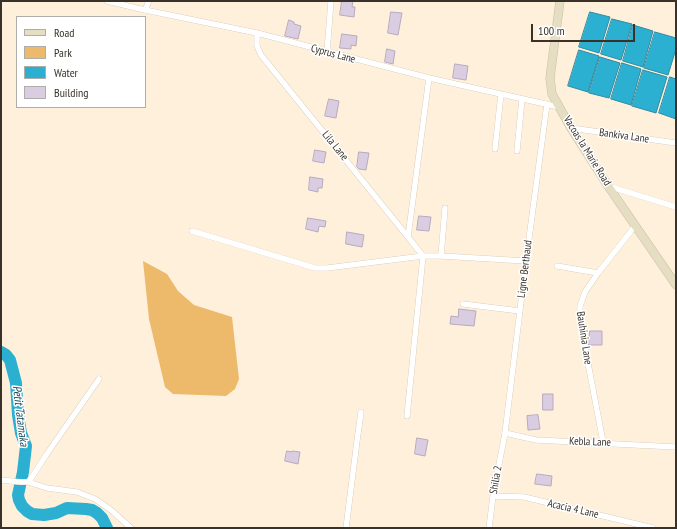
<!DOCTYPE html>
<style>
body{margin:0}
#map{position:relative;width:677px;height:529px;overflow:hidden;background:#fff0db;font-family:"PT Sans Narrow",sans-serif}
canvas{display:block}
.frame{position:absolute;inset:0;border:2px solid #38322a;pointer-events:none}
.legend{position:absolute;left:16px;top:16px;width:130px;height:92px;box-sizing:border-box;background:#fff;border:1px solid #afadaa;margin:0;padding:5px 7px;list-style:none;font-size:12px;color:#38322a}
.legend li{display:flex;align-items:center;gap:8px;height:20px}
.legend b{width:20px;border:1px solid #afadaa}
.scale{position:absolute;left:531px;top:24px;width:104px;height:18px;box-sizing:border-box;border:2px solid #38322a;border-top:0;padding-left:5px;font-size:12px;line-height:14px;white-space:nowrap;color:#38322a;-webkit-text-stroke:3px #fff;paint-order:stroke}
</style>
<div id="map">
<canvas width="677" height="529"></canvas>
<div class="frame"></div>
<ul class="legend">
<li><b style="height:5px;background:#e5dec3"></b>Road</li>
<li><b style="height:11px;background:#edb96b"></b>Park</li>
<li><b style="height:11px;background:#2cb0d2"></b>Water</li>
<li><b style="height:11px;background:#dacde2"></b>Building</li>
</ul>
<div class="scale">100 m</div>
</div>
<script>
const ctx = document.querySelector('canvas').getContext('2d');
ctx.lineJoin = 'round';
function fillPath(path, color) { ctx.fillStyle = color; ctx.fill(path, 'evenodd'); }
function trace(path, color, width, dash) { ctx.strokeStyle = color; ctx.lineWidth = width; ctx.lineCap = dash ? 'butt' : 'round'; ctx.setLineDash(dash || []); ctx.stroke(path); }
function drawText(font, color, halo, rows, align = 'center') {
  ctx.font = font + ' "PT Sans Narrow",sans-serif'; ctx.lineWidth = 3; ctx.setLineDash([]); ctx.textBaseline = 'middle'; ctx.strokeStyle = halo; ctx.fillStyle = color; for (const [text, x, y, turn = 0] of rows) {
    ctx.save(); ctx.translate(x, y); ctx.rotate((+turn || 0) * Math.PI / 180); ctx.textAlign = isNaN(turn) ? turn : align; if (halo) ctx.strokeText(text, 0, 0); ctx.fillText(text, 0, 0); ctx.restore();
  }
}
const green = new Path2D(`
 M143 261 167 274 178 291 194 305 232 317 239 379 235 389 226 396 173 394 165 387 149 319Z`);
const water = new Path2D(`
 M590 12 610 17 599 53 579 47Z
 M612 19 632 24 621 60 601 54Z
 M633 25 653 31 643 67 623 61Z
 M655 32 676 38V49L668 75 644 68Z
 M579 50 599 56 588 92 568 86Z
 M600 57 620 63 609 98 589 93Z
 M622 63 641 69 631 105 611 99Z
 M643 70 667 77 656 113 632 106Z
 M670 77 676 79V119L659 113Z`);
const river = new Path2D(`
 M1 352 6 355 10 360 16 383 18 415 21 433 26 446 23 472 18 495 19 500 22 506 27 511 32 514 44 515 56 513 67 508 86 509 92 510 97 513 102 518 107 528`);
const building = new Path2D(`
 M342 1H353L352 7H355L354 17 340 15Z
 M391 12 402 13 398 35 388 33Z
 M289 20 294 22V24L301 26 298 39 285 36Z
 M342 34 357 36 356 46 351 45V49L340 48Z
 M387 49 395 51 393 64 385 62Z
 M455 64 468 66 466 80 453 78Z
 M329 99 339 101 336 118 325 116Z
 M315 150 326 152 324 163 313 161Z
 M359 152 369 153 366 170 359 169 357 167Z
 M310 177 323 179 322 188H318V192L309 190Z
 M419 216 431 217 429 231 417 230Z
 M308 218 326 221 325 227 319 226 318 232 306 229Z
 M347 232 364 235 362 247 346 244Z
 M459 309 476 311 474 326 450 324 451 316 458 317Z
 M590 331H602V345H589Z
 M543 394H553V410H543Z
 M538 415 540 429 528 430 527 416Z
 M417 438 428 440 425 456 415 454Z
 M287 451 292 452V451L300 452 298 464 285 461Z
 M537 474 552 476 551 486 535 484Z`);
const street = new Path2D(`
 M107 1 145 10 257 33 429 78 559 107
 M145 10 149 1
 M257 33V46L261 55 408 237 423 256 407 416
 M327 52 331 1
 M571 128 676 143
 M495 149 501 94
 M517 151 522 99
 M608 186 676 207
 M192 231 315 268H327L423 256H441L526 261
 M408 237 429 78
 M441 256 445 208
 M557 266 598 273
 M463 304 520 311
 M505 433 536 440 676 447
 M603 442 580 321V306L585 292 598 273 635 226
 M1 480 20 482H28L32 477 46 455 99 379
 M28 482 47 488 77 492 95 499 111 510 131 528
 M493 496 524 497 653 528
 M346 528 357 441 361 412
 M489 528 493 496 505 433 526 261 547 104`);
const secondary = new Path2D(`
 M560 1 550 78 552 94 571 128 608 186 676 285`);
const streetNames = [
 ["Cyprus Lane",333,54,15],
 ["Bankiva Lane",624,136,8],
 ["Lila Lane",335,146,51],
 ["Vacoas la Marie Road",587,151,58],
 ["Ligne Berthaud",525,269,-83],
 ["Bauhinia Lane",584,338,81],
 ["Kebla Lane",590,442,2],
 ["Shilia 2",496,480,-80],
 ["Acacia 4 Lane",573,509,13]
];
const waterNames = [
 ["Petit Tatamaka",20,416,83]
];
fillPath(green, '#edb96b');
fillPath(water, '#2cb0d2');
trace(water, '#308aa0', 1);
trace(river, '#2cb0d2', 12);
fillPath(building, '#dacde2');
trace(building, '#b6aabe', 1);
trace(street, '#cabca8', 6);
trace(secondary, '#cabca8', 9);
trace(street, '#fff', 5.5);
trace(secondary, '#e5dec3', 8);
drawText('11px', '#38322a', '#fff', streetNames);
drawText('italic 12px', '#1a4e5d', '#fff', waterNames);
</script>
